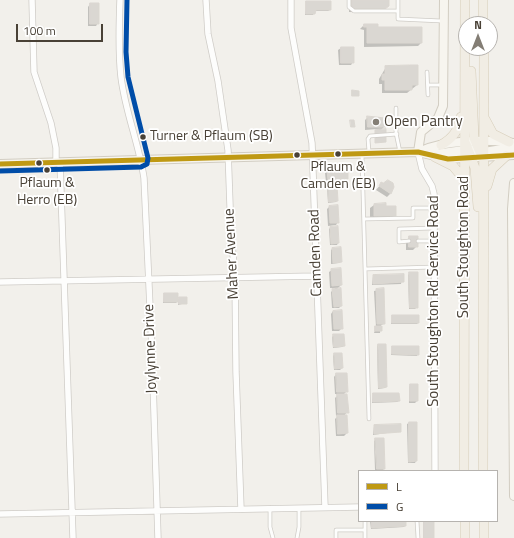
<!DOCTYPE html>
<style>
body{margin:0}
#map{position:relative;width:514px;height:538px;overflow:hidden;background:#f2f0eb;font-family:"Titillium Web",sans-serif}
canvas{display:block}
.legend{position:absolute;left:358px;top:470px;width:140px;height:52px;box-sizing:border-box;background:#fff;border:1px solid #b6b3af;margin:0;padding:5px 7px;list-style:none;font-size:12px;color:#494136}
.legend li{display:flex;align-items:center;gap:8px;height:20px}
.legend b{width:20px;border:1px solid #b6b3af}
.north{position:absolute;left:458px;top:16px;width:40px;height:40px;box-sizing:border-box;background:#fff;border:1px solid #b6b3af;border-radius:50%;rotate:0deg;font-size:11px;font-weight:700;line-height:16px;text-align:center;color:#494136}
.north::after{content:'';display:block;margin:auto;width:14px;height:18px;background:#847e75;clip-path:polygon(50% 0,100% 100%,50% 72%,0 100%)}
.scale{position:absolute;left:16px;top:24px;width:87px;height:18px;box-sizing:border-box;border:2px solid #494136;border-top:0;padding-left:5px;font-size:12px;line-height:14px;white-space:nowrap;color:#494136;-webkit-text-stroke:3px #fff;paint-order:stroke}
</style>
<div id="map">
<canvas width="514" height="538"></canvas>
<ul class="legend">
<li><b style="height:5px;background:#bf9913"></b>L</li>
<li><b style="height:5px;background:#004da8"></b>G</li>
</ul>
<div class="north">N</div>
<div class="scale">100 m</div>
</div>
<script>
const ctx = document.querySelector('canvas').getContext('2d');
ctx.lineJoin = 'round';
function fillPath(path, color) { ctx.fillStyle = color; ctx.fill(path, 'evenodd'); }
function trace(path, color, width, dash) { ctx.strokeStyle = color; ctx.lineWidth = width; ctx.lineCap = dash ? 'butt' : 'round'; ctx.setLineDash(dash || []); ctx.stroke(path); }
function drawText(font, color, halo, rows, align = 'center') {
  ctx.font = font + ' "Titillium Web",sans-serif'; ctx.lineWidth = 3.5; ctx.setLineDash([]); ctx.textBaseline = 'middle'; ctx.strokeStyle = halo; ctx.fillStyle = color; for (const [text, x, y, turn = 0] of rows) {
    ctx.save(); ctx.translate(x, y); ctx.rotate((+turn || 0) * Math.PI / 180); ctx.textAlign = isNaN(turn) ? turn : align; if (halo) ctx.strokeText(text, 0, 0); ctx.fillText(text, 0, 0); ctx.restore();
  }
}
const shadow = new Path2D(`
 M351 0H388V5L381 13 349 12V2Z
 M307 2 330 10 328 11H315L313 15H305Z
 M90 4 98 23 96 26H88V7Z
 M364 25 377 28 421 43 418 46 364 47V30L360 29Z
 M341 48 353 62 351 65H339L338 50Z
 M386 67 417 85 407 93H382V84H379V79Z
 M368 117 385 126 381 130 384 142 375 143V131L377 129 365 130V120Z
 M328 170 347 178 344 181 326 182 325 173Z
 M381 184 391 193 387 197 376 190Z
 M329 186 337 201 336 202 328 203 327 188Z
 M385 204V207L395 215 391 219H370V208L374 205Z
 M330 206 338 222 336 225 328 226 327 209Z
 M330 228 338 243 337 245H330L329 229Z
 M410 237 417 246 413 250H406V241Z
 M332 249 341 262 339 263 331 264V250Z
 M332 270 341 285 336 290 341 306 339 308H332L331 292 335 288H330L329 272Z
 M410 273 417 307 415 309H409L408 275Z
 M403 275 401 284 372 285 373 276Z
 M383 289 384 324 381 325 380 333H374L376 327 374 291Z
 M164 294 177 300 180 298 186 303 178 305V301L176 303H163Z
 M333 311 342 328 339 331H332L331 314Z
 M393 316 418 323 417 324H391Z
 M334 335 344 346 342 347 333 348 332 337Z
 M378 345 386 387 385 388 378 389 377 346Z
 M393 347 418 354 417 356 391 355Z
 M334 354 342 368 340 370H334L333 356Z
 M336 374 347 391 343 395 347 412 344 416 347 433 344 436H336L335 419 339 415 336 416 335 398 339 394H335L334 377Z
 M410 385H417V401L415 403H409V387Z
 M373 394 399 401 397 402 372 403Z
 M409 423H416V461L415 463H408L407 424Z
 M374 426 400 431 373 435Z
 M376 439 384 469 383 470H375L374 441Z
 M370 521H405V526L404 527 371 529Z
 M423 521H433V538H423Z`);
const building = new Path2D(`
 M352 0H389V6L385 9H352Z
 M306 1H331V10H316L315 14H306Z
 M90 3H99V24H90Z
 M364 24H378V27H422V43H367V27H364Z
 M341 47H354V63H341Z
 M410 65H418V85H412V90H385V80H382V74H385V66Z
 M352 90 359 91V96H352Z
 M367 116 385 118 386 127H368Z
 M350 120H354L355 127H351Z
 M386 129V142L375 143V130Z
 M348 168V179L328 180 327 170Z
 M388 180 393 183 394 187 391 194 379 186 381 182 383 183Z
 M328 185H337L338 201 329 202Z
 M386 203V206H396V216H374V204Z
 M338 205 339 223H330L329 206Z
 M338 226 339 243 331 244 330 227Z
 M409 236H418V247H409Z
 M341 247 342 262 333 263 332 248Z
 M341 268 342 285 332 286 331 269Z
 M409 272H418V308H410Z
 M404 274V282L373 284V275Z
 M341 288 342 306 334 307 332 289Z
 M384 288 385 324H377L376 289Z
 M164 293H178V302H164Z
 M179 297H187V304H179Z
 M342 310 343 329H334L333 311Z
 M392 315H419V323H392Z
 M375 326H382V331H375Z
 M333 334H344L345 346 334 347Z
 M378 344H386L387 387 379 388Z
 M392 346H419V355L392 354Z
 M334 353H342L343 368 335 369Z
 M336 373H347L348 392H337Z
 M410 384H418V401H410Z
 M373 393H399L400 401 373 402Z
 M337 394H347L349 413H338Z
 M337 415H347L348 433 338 434Z
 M409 422H417V461L409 462Z
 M401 424V432L374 434V425Z
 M375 438H384L385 469H377Z
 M372 521H406V526L372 528Z
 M424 521H434V538H424Z`);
const lane = new Path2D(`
 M349 0V7L354 11H398
 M398 0V19L442 21
 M427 72 428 95
 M428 85H442
 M396 108V133L400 152
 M369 152 368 139 370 136 397 134
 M362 155 369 419
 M364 219 413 218V208H435
 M409 241 399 242V229L435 228
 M418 241H434
 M365 269 434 267
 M270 508V527L273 538
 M365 521V538
 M417 521 418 538
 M297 538 299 527V508
 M336 538V530H365`);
const street = new Path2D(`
 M32 0 34 72 51 123 56 148V162
 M120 0C119 25 118 51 121 77 125 111 139 144 144 178L152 350 158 538
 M206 0 208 34 218 81 228 150 231 233 235 277 236 372 241 509
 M291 0V28L312 143 325 507
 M418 152 422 169 432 186 434 194 435 471
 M60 162 73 538
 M0 282 317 276
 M0 514 359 507`);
const secondary = new Path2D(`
 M418 152 421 132 438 118 443 106 444 0
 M418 152C443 140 486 139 514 143
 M478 153 514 147
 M435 154 471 149
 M0 164 418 152 448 159 514 155
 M514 183 512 209 514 496`);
const primary = new Path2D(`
 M483 0V24
 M471 71 474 138 482 157
 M485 119 493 134 509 142
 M466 144 475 168 478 207
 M441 145C453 138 458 131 461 117
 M435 157 453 166 464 179
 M487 186 492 169 506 156
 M464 471 465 0
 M483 471 484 48
 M465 521V538
 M484 521V538`);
const bus1 = new Path2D(`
 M0 164 418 152 448 159 514 155`);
const bus2 = new Path2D(`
 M0 171 141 167 147 164 148 158 128 77 126 52 127 0`);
const markers = [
 [376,122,4,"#847e75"],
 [143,137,3.5,"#494136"],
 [338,154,3.5,"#494136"],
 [297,155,3.5,"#494136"],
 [39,163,3.5,"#494136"],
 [47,170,3.5,"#494136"]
];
const busNames = [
 ["Turner & Pflaum (SB)",150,137,"left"],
 ["Pflaum &",338,168],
 ["Camden (EB)",338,185],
 ["Pflaum &",47,184],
 ["Herro (EB)",47,201]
];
const poiNames = [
 ["Open Pantry",384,122]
];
const streetNames = [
 ["South Stoughton Road",464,247,-90],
 ["Camden Road",316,253,-92],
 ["Maher Avenue",232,254,-93],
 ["South Stoughton Rd Service Road",434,301,-90],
 ["Joylynne Drive",151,349,-92]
];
fillPath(shadow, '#0003');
fillPath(building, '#dad7d2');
trace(building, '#dbd7d1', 1);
trace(lane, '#cfccc7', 4.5);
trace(street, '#cfccc7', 7);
trace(secondary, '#d2cdc2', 10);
trace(primary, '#d5ccb8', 10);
trace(lane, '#fdfdfc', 3);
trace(street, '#fdfdfc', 5.5);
trace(secondary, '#f7f5ef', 8);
trace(primary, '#f1ede4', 9);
trace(bus1, '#bf9913', 5);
trace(bus2, '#004da8', 5);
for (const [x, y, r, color] of markers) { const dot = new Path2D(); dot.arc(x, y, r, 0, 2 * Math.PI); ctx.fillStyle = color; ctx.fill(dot); trace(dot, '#fff', 1.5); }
drawText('14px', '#494136', '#fff', busNames);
drawText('15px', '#494136', '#fff', poiNames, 'left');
drawText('15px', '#494136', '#fff', streetNames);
</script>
